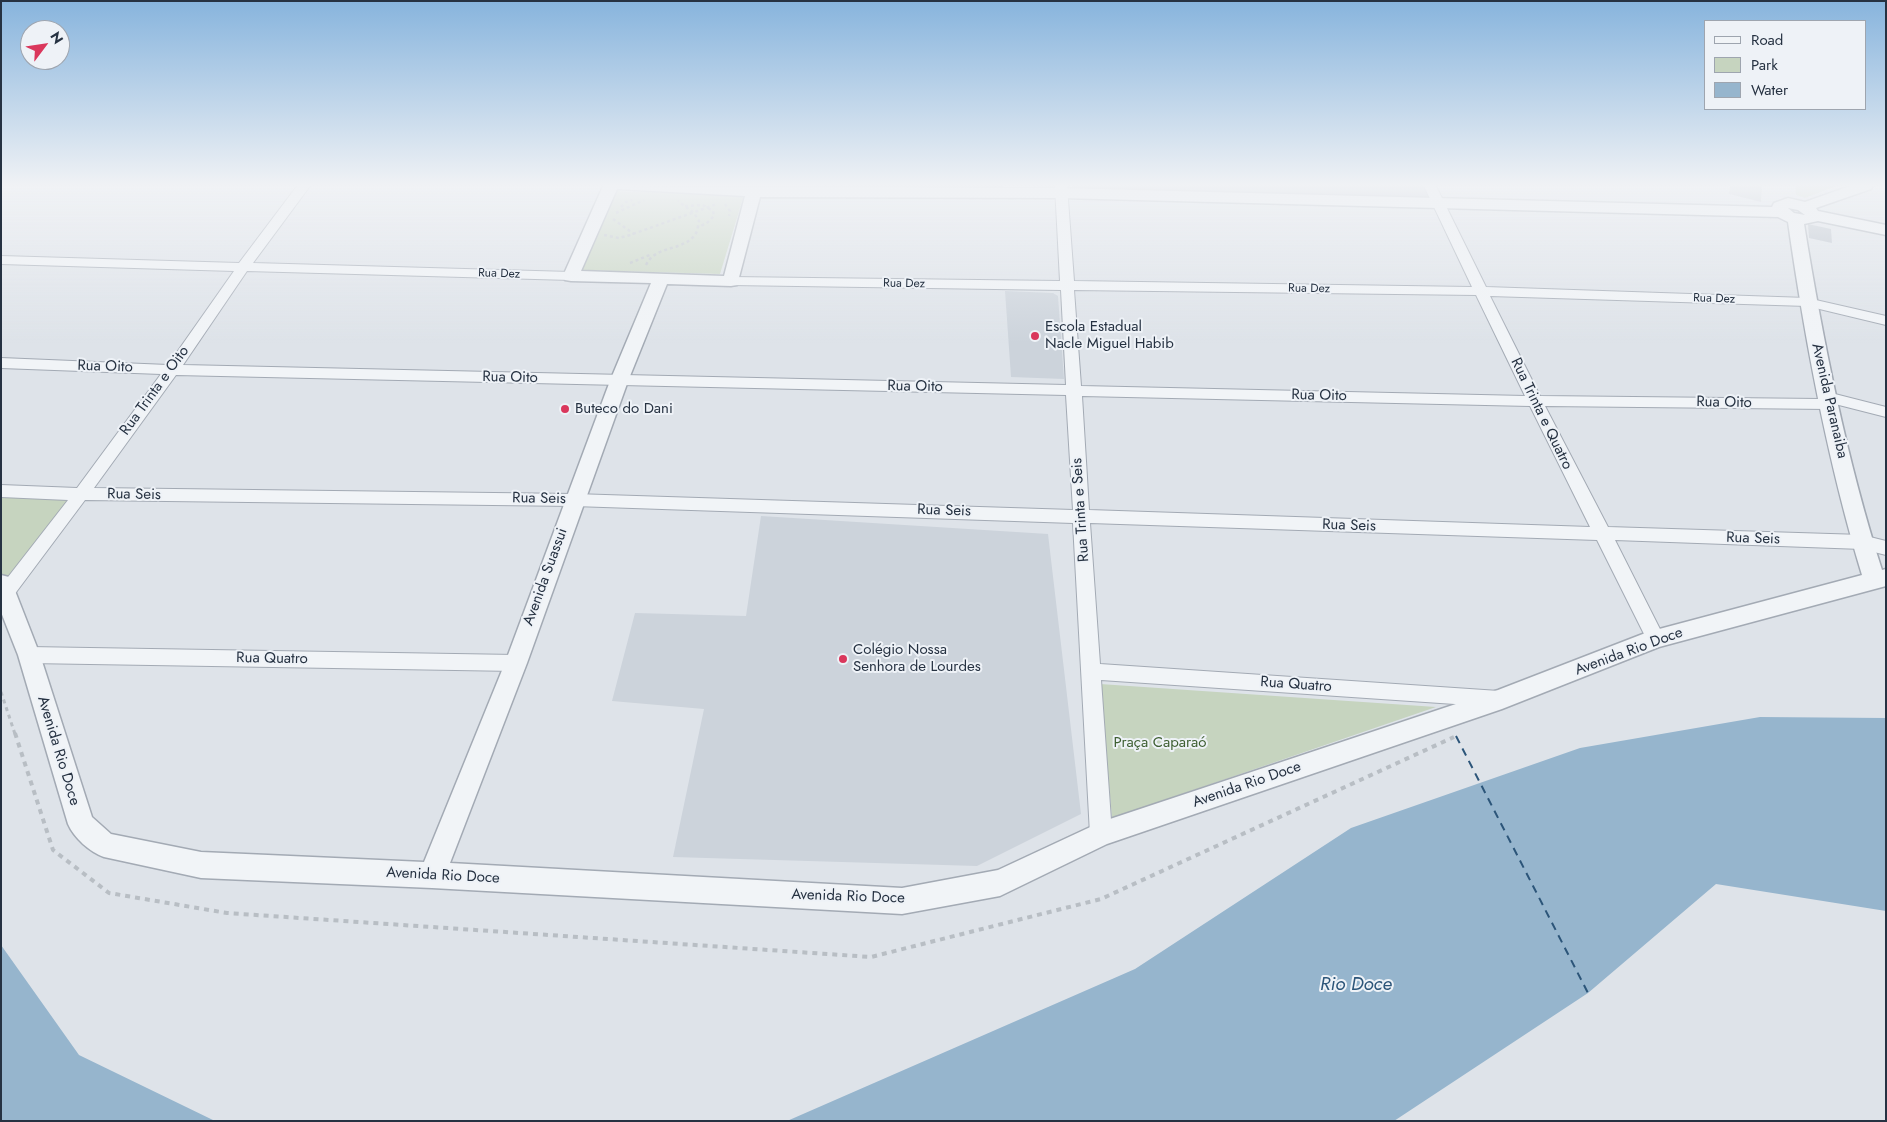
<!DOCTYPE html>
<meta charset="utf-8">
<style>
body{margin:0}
#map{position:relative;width:1887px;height:1122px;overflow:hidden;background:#dee3e9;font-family:Jost,sans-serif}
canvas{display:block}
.frame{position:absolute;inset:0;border:2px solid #263242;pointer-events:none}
.legend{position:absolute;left:1704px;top:20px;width:162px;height:90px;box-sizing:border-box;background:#eef2f7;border:1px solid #9ea5af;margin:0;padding:6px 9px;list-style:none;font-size:15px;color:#263242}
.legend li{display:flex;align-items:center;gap:10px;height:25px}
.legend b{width:25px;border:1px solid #9ea5af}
.north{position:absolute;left:20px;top:20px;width:50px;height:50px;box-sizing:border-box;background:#eef2f7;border:1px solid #9ea5af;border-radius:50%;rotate:59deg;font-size:14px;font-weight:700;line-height:20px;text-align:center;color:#263242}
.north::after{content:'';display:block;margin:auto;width:18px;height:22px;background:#da375c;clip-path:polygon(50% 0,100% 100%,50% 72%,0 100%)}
</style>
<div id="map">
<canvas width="1887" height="1122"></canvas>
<div class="frame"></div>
<ul class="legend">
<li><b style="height:6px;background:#f1f4f7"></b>Road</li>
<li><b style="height:14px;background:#c6d4bf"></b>Park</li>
<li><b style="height:14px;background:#96b5cd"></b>Water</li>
</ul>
<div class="north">N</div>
</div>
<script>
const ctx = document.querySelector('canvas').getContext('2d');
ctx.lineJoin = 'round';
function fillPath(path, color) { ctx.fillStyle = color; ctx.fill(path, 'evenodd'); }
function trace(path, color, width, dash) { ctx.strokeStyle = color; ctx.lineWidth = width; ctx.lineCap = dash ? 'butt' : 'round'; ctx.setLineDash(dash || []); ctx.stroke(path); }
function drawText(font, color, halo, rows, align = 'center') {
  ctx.font = font + ' Jost,sans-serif'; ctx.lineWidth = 4; ctx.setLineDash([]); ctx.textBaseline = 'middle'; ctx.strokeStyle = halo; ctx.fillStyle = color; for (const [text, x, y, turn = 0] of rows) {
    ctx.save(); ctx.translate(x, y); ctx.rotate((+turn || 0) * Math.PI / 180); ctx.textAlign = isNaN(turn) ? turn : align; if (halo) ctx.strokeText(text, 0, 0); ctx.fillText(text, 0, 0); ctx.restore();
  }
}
const built = new Path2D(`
 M1005 291 1053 293 1058 296 1064 379 1011 377Z
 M761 516 1048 534 1081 814 977 866 673 857 704 709 612 701 635 613 746 616Z`);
const green = new Path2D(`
 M1795 186H1837L1805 198 1796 195Z
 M615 191 744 195 720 274 581 270Z
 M1 491 81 494 5 594 1 583Z
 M1100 684 1436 707 1112 818Z`);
const water = new Path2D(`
 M1760 717 1886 718V911L1716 884 1588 993 1394 1121H787L1135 969 1351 828 1580 748Z
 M1 945 79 1055 215 1121H1Z`);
const ferry = new Path2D(`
 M1456 736 1588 993`);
const building = new Path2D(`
 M1072 186H1426L1432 200 1072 191Z
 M1730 186H1762L1761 202 1729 194Z
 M1808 224 1831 229 1832 243 1809 238Z`);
const pathFar2 = new Path2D(`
 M725 204 730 211 729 216
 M685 206 703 205 713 211 714 216 706 224 699 226
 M621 207 626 202 632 200
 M616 213 644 200
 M613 219 634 234
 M604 235 619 238 630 235 717 204
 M630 263 652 254
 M646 265C656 244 685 252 696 233 698 230 698 224 699 221L694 213 678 201`);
const pathFar1 = new Path2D(`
 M1 692 15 734`);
const path = new Path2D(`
 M15 733 53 850 109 893 227 913 871 957 1101 899 1454 737`);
const minor = new Path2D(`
 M297 186H310L253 263 571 272 578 276 571 280 247 271 183 365 1066 385 1061 290 731 285 724 281 731 277 1060 281 1055 186H1067L1074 281 1472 287 1424 186H1436L1486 287 1807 298 1886 316V325L1807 306 1490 296 1540 396 1820 399 1822 393 1827 392 1886 407V417L1835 404 1833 408 1828 409 1545 406 1608 527 1862 535 1886 541V555L1862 549 1615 540 1665 639 1663 644 1656 647 1649 644 1597 540 1090 523 1100 664 1499 691 1506 693 1509 699 1506 705 1499 707 1101 680 1112 834 1109 841 1101 844 1093 841 1090 834 1073 523 574 506 85 500 11 599 5 601 1 600V586L68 500 1 497V485L77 488 161 374 1 368V358L168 365 234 271 1 264V256L239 263ZM1074 290 1476 295 1525 396 1081 386ZM176 375 1066 395 1073 510 574 494 94 488ZM1082 396 1530 406 1590 527 1089 510Z
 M29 647 516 655 523 657 525 663 523 669 516 671 29 663 22 661 20 655 22 649Z`);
const tertiary = new Path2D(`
 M603 186 1061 188 1772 207 1774 203 1788 198 1805 202 1850 186H1873L1871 189 1816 208 1818 211 1886 225V235L1818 221 1804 224C1823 341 1846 457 1882 570L1886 569V586L1659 647 1502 709 1107 844 1000 896 902 914 432 888 201 878 104 857C90 852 74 838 68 824L18 655 1 612V575L9 577 12 583 40 655 92 817 111 834 201 852 424 862 505 663 610 381 651 283 571 281 565 280 563 276ZM617 189 745 196 724 276 581 271ZM760 197 1061 198 1778 217 1788 222C1805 341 1827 459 1862 575L1648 632 1498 690 1101 822 998 870 902 888 450 863 527 663 628 381 667 284 731 286 737 285ZM1788 208 1798 210 1805 215 1794 213Z`);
const markers = [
 [1035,336,5,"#da375c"],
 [565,409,5,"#da375c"],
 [843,659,5,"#da375c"]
];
const farStreetnames = [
 ["Rua Dez",499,274,2],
 ["Rua Dez",904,284,1],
 ["Rua Dez",1309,289,1],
 ["Rua Dez",1714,299,2]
];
const poiNames = [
 ["Escola Estadual",1045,327],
 ["Nacle Miguel Habib",1045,344],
 ["Buteco do Dani",575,409],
 ["Colégio Nossa",853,650],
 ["Senhora de Lourdes",853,667]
];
const streetNames = [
 ["Rua Oito",105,367,2],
 ["Rua Oito",510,378,1],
 ["Rua Oito",915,387,1],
 ["Rua Trinta e Oito",155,391,-54],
 ["Rua Oito",1319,396,1],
 ["Avenida Paranaiba",1829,401,77],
 ["Rua Oito",1724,403,1],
 ["Rua Trinta e Quatro",1541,414,64],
 ["Rua Seis",134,495,1],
 ["Rua Seis",539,499,1],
 ["Rua Trinta e Seis",1081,510,-94],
 ["Rua Seis",944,511,2],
 ["Rua Seis",1349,526,2],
 ["Rua Seis",1753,539,2],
 ["Avenida Suassui",546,577,-70],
 ["Avenida Rio Doce",1629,652,-20],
 ["Rua Quatro",272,659,1],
 ["Rua Quatro",1296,685,4],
 ["Avenida Rio Doce",58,751,73],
 ["Avenida Rio Doce",1247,785,-19],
 ["Avenida Rio Doce",443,876,3],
 ["Avenida Rio Doce",848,897,2]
];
const parkNames = [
 ["Praça Caparaó",1160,743]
];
const nearWaternames = [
 ["Rio Doce",1356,985]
];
fillPath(built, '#ccd3db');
fillPath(green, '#c6d4bf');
fillPath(water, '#96b5cd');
trace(ferry, '#2c5579', 2, [8, 6]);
fillPath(building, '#b5bdc7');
trace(minor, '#a3aab4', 2);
trace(tertiary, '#a3aab4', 3);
trace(pathFar2, '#b8bec4', 2.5, [3, 3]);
trace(pathFar1, '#b8bec4', 3, [4, 4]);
trace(path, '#b8bec4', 4, [5, 5]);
fillPath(minor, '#f1f4f7');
fillPath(tertiary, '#f1f4f7');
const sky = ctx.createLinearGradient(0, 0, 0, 343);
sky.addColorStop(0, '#87b4dd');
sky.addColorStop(0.54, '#f0f2f5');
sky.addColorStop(1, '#f0f2f500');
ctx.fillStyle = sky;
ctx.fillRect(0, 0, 1887, 343);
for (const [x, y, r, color] of markers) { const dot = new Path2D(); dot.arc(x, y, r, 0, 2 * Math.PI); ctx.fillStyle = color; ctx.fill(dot); trace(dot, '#eef2f7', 2); }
drawText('12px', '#263242', '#eef2f7', farStreetnames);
drawText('15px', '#263242', '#eef2f7', poiNames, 'left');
drawText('15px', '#263242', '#eef2f7', streetNames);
drawText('15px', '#3e5f32', '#eef2f7', parkNames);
drawText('italic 19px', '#2c5579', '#eef2f7', nearWaternames);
</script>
